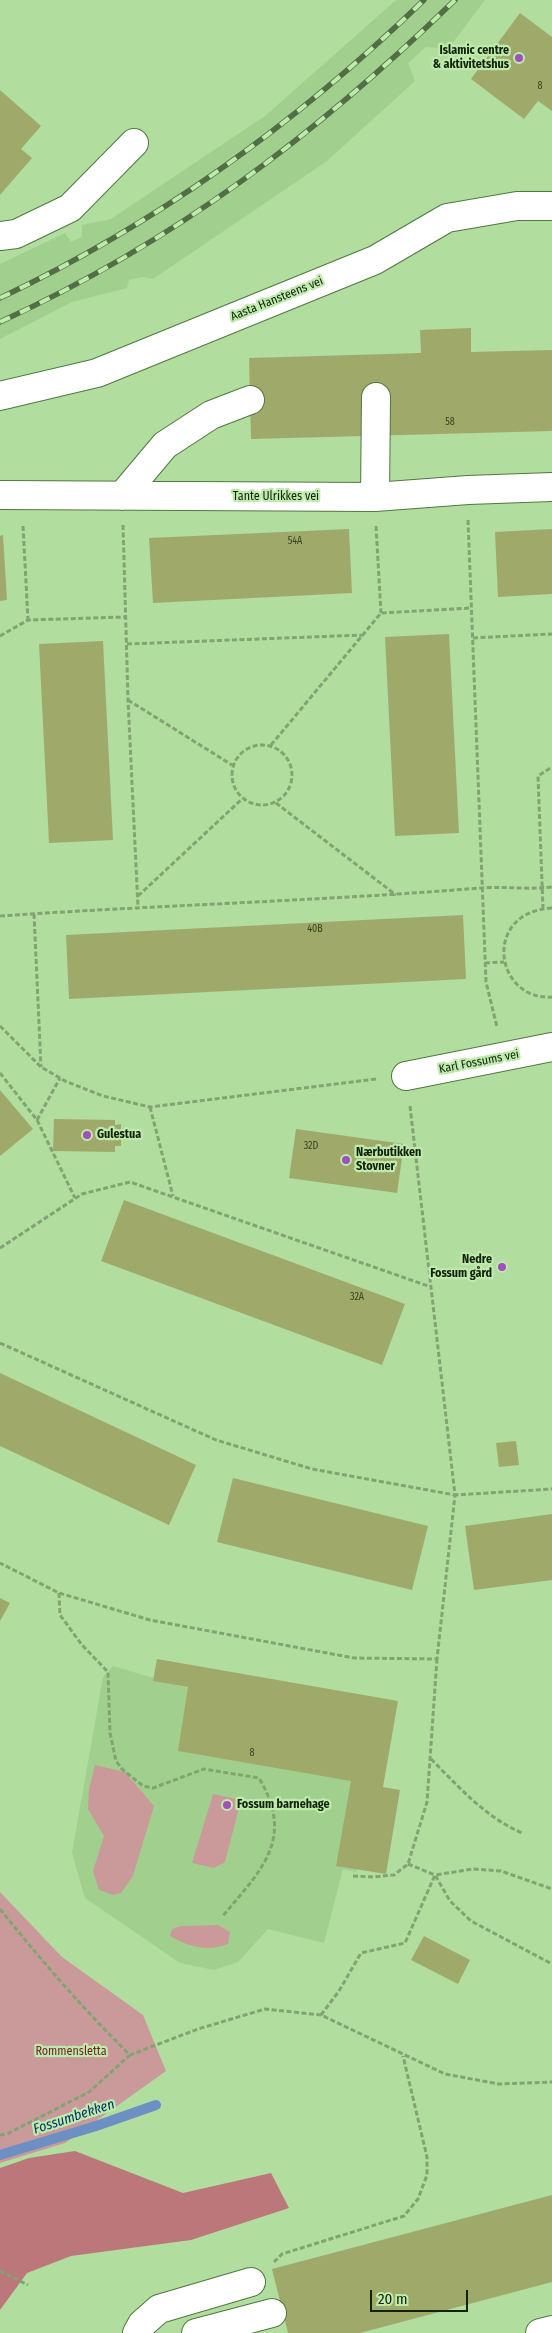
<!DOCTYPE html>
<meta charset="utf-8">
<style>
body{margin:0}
#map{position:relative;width:552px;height:2333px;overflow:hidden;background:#b1dd9f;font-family:"Fira Sans Condensed",sans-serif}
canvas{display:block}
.scale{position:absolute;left:370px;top:2290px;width:98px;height:22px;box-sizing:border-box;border:2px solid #12220b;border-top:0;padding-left:6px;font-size:15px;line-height:18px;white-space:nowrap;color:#12220b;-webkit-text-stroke:4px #beeaac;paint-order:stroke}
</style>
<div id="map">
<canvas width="552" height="2333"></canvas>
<div class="scale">20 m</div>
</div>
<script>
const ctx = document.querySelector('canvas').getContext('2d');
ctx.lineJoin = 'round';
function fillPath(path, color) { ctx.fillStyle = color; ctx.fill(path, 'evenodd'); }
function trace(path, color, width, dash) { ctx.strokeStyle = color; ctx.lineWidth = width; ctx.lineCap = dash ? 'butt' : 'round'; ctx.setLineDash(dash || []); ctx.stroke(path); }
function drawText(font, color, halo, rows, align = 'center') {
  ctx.font = font + ' "Fira Sans Condensed",sans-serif'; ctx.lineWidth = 4.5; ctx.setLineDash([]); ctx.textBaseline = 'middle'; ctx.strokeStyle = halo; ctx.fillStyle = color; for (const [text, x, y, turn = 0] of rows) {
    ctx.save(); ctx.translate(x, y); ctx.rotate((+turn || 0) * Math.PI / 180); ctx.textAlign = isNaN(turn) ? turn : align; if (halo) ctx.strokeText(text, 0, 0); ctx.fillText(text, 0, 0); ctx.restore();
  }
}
const built = new Path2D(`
 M396 0H485L448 49 426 47 408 63 415 81 327 161 153 279 143 277 129 280 127 288 72 302 0 339V264L65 233 71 242 82 237V225L111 219 265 116Z
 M113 1666 211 1695 385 1757 356 1872 343 1869 324 1943 268 1929 238 1962 214 1970 180 1963 85 1898 72 1853 103 1677Z`);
const green = new Path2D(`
 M95 1765 125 1772 154 1806 133 1876 121 1893 113 1895 99 1890 93 1871 104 1836 88 1809 89 1789Z
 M213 1794 241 1800 225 1862 214 1868 192 1863Z
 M0 1892 62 1957 143 2015 166 2071 65 2143 0 2163Z
 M218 1925 230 1932 228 1944C207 1952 189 1947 170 1936L172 1929 181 1926Z`);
const forest = new Path2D(`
 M75 2151 183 2193 271 2173 289 2208 191 2240 71 2256 27 2273 0 2310V2168L29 2158Z`);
const stream = new Path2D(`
 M0 2155 96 2126 156 2105`);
const building = new Path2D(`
 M520 13 552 37V111L538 101 524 119 471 79Z
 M0 90 41 126 21 149 32 158 0 195Z
 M471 328V352L552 350V431L251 439 249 358 421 353 420 330Z
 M349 529 352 593 153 603 149 538Z
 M552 529V594L498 597 495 532Z
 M3 535 7 600 0 601V536Z
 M449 634 459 833 395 836 385 637Z
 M103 641 113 840 49 843 39 644Z
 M463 915 466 979 69 999 66 935Z
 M0 1090 33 1129 0 1156Z
 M54 1119 115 1120V1125L121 1124V1146H115V1152L53 1151Z
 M296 1129 404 1144 397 1193 289 1178Z
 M124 1200 405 1304 382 1365 101 1261Z
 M0 1373 196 1465 169 1525 0 1446Z
 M516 1441 519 1465 499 1467 496 1443Z
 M233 1478 428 1526 412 1590 217 1542Z
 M552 1514V1580L474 1590 465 1526Z
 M0 1598 10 1603 0 1621Z
 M157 1659 398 1701 383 1787 400 1790 386 1874 336 1866 351 1781 178 1751 188 1687 153 1681Z
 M424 1936 470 1960 458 1984 411 1960Z
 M552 2195V2282L360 2333H288L272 2269Z`);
const path = new Path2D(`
 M468 520 486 982 497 1027
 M123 525 128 700 138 907
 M23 526 28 620
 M376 526 381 613
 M0 636 28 620 125 617
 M473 638 552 634
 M127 644 363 635
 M128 700 232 765
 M232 775a30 30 0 1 1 60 0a30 30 0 1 1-60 0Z
 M271 745 381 613 471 608
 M276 803 396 895
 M138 896 242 799
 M552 908C481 912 495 1001 552 997
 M543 909 538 776 552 767
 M34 914 41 1067
 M0 916C160 905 320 901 480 888 504 886 528 890 552 887
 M485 963 504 962
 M0 1026 41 1067 65 1081 103 1096 150 1107 376 1079
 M0 1073 37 1120 75 1198
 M410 1106 455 1495 552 1489
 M150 1107 173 1196
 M37 1120 60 1078
 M0 1248 82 1194 130 1182 431 1287
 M0 1343 216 1440 312 1469 455 1495 437 1659 354 1658 150 1620 59 1593 0 1563
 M59 1593 60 1615 82 1645 108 1672 110 1733 116 1761 122 1769 143 1786 153 1788 204 1769 259 1778C296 1840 260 1871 222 1917
 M431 1759C459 1787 485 1817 522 1833
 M408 1864 435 1875 450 1901 471 1921 552 1964
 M353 1876 373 1877 394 1875 408 1864 427 1802 437 1659
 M0 1909C41 1960 83 2009 130 2055L198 2029 265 2009 321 2015 445 2074 499 2084 552 2082
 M321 2015 339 1991 361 1953 405 1943 435 1875 473 1869 501 1871 552 1889
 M0 2135 7 2134 89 2092 130 2055
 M274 2262 282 2254 404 2216 418 2199 427 2175V2157L403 2056
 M0 2271 28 2285`);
const minor = new Path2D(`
 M0 236 16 234 70 208 134 143
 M0 396 97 373 375 260 447 218 517 206H552
 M0 495 375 497 468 490 552 487
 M122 496 165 445 211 415 250 400
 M375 497 376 397
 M406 1076 552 1047
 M137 2333 142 2324 159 2309 251 2282
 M196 2333 272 2313
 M540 2333 552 2330`);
const rail = new Path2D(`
 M0 298C158 223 298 122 424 0
 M0 322C176 241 317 134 455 0`);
const markers = [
 [519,58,5,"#a14ebe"],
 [87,1135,5,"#a14ebe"],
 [346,1160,5,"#a14ebe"],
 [502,1267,5,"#a14ebe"],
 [227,1805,5,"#a14ebe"]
];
const numberNames = [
 ["8",540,86],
 ["58",450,422],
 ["54A",295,541],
 ["40B",315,929],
 ["32D",311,1146],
 ["32A",357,1297],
 ["8",252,1753]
];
const poiNames = [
 ["Islamic centre",509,51,"right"],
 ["& aktivitetshus",509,65,"right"],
 ["Gulestua",97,1135],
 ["Nærbutikken",356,1153],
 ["Stovner",356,1167],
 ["Nedre",492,1260,"right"],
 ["Fossum gård",492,1274,"right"],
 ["Fossum barnehage",237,1805]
];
const streetNames = [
 ["Aasta Hansteens vei",277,299,-22],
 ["Tante Ulrikkes vei",276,497],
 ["Karl Fossums vei",479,1062,-11]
];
const parkNames = [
 ["Rommensletta",71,2052]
];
const waterNames = [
 ["Fossumbekken",74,2117,-18]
];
fillPath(built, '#a1d08e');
fillPath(green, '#ca9a9b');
fillPath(forest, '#bc777b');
trace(stream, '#6c90c3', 10);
fillPath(building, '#9faa6a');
trace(minor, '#50783f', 30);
trace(path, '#81a472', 3, [5, 2.5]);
trace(minor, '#fff', 28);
trace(rail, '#536e47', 5.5);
trace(rail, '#beeaac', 4, [11]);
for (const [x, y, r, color] of markers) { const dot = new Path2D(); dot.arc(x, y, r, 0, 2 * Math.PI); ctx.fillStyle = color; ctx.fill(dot); trace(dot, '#beeaac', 2); }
drawText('10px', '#354423', null, numberNames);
drawText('bold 12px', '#12220b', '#beeaac', poiNames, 'left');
drawText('12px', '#12220b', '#beeaac', streetNames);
drawText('12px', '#74202c', '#beeaac', parkNames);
drawText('italic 14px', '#00316d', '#beeaac', waterNames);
</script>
